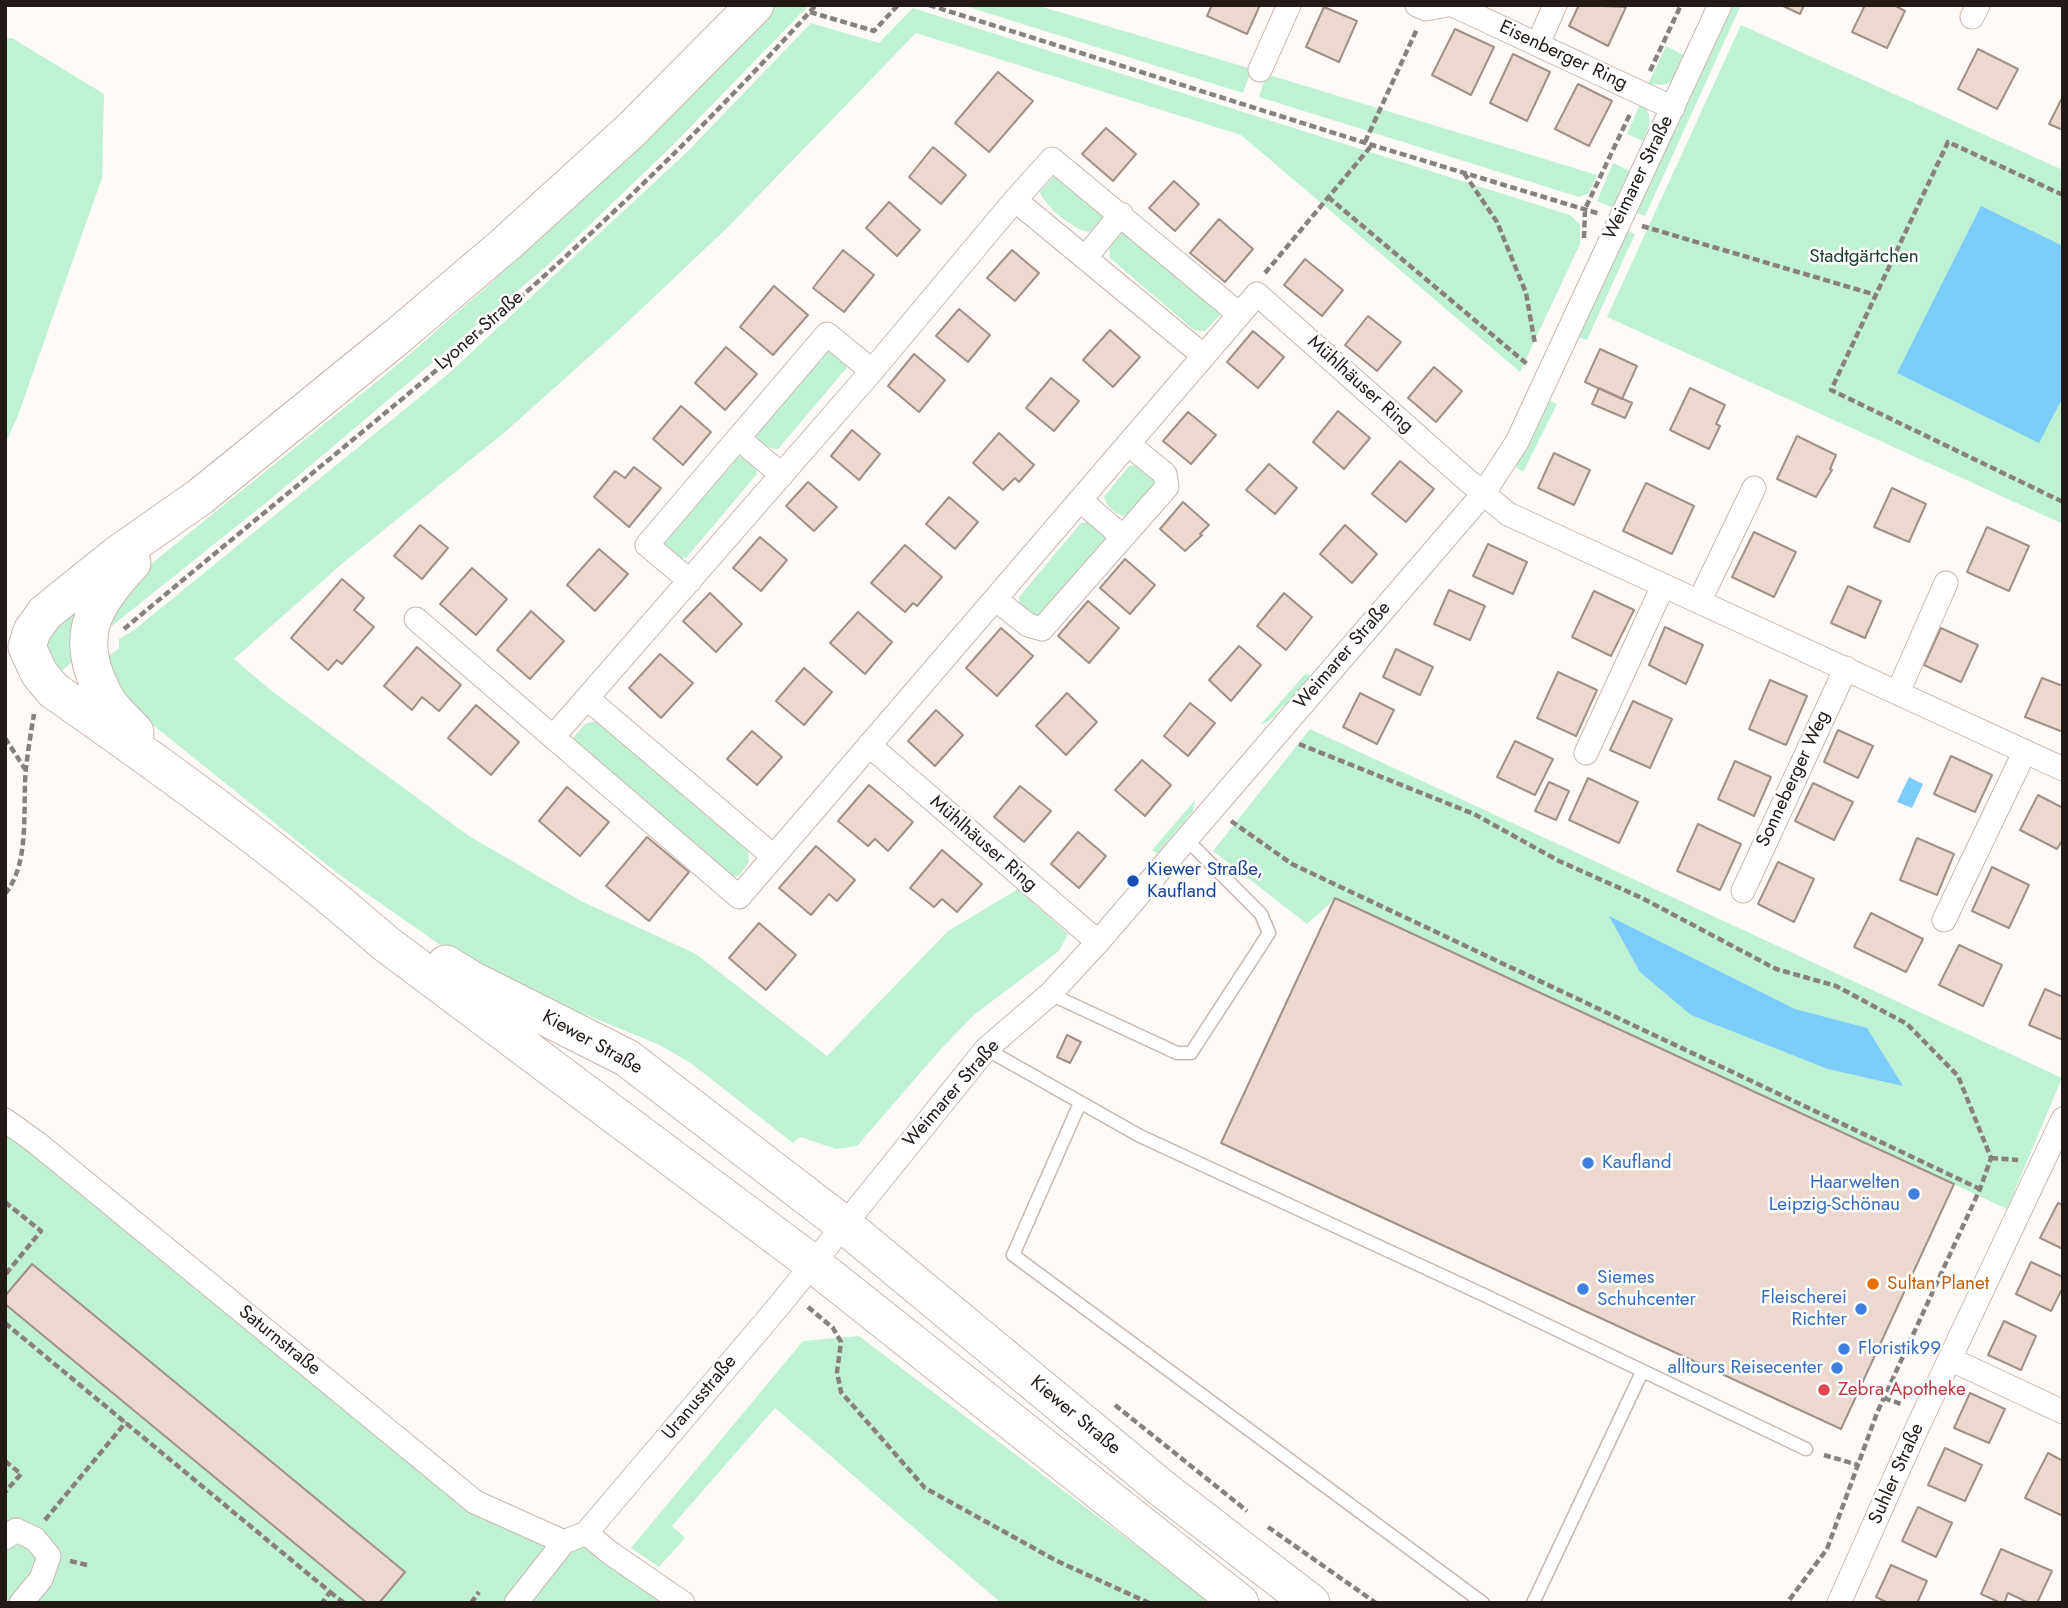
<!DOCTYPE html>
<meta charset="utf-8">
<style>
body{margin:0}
#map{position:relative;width:2068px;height:1608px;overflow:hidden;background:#fefaf8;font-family:Jost,sans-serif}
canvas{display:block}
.frame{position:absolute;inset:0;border:7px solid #211a17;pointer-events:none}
</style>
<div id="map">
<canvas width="2068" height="1608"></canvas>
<div class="frame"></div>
</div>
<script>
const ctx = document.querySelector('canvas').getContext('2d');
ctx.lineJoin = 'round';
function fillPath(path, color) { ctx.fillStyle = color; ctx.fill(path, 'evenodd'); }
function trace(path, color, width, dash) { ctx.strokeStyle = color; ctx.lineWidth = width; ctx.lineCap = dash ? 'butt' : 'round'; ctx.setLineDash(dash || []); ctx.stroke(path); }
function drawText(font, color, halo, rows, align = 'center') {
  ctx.font = font + ' Jost,sans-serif'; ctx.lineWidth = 5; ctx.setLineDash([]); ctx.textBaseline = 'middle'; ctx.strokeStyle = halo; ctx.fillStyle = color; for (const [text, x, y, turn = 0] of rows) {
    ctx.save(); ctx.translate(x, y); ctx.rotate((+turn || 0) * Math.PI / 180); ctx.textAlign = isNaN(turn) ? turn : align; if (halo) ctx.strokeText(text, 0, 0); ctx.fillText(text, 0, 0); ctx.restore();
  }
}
const green = new Path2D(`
 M775 5H809L674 144 548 265 272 498 108 629C109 600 136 577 157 559L396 366 491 283 719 65Z
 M962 5H1036L1252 69 1243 93Z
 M1731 5H1741L1645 216 1633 212Z
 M913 8 1570 215 1580 224V244L1520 372 1241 135 916 33 727 228 617 332 505 432 343 563 234 659 273 692 469 836 581 901 696 954 827 1056 948 931 1018 889 1068 934 1059 951 975 1014 940 1050 857 1146 836 1149 800 1137 793 1143 692 1064 660 1045 496 978 436 942 337 873 133 709 114 683 105 657 119 649V639L134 630 448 374 687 152 811 23 879 43Z
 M1741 25 2063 170V524L1607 317Z
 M12 38 104 94 102 178 17 418 5 444V39Z
 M1666 46 1683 55 1671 82 1663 85 1648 84Z
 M1266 74 1597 175 1589 193 1579 197 1259 97Z
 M1641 102C1654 116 1650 125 1643 141L1627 134Z
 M1613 163 1630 171 1621 188 1616 209 1597 201Z
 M1063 175 1101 206 1103 217 1089 232C1075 231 1044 206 1040 192L1054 176Z
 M1624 230 1635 234 1587 340 1578 337Z
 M1123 232 1219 311V316L1205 331 1194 330 1110 258 1109 248Z
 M828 347 850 364 778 449C769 450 757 441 753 432Z
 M1549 400 1557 404 1523 472 1515 467Z
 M738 455 756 469 757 474 686 558H680L662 543Z
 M1134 465 1155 481 1156 489 1131 518C1119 517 1106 507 1104 497L1129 466Z
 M1090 522 1105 534 1107 542 1039 618 1020 607 1019 597 1081 523Z
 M98 581 72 662 56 676 45 648 47 632Z
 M1306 673 1312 677C1303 688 1295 698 1283 706 1274 714 1274 721 1261 724Z
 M591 722H597L748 851 749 862 739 876 730 877 574 746V737L585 724Z
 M1310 729 2062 1078 2007 1209 1336 898 1307 924 1213 851Z
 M1195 800 1193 811 1157 854 1152 850Z
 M5 1126 475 1502 564 1542 586 1533 683 1603H5Z
 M859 1336 1212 1603H1001L775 1408 672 1526 685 1538 659 1567 631 1548 803 1341Z`);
const water = new Path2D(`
 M1981 206 2063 246V397L2039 443 1897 373Z
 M1909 777 1923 784 1912 808 1897 802Z
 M1609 916 1795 1009 1867 1028 1903 1086 1828 1069 1691 1015 1640 972Z`);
const building = new Path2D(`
 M1212 5H1260L1247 34 1207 16Z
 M1579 5 1626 7 1608 46 1569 26Z
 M1781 5H1804L1800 14Z
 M1865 5H1894L1905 11 1887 48 1852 32Z
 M1324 7 1357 21 1339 62 1306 47Z
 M1455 29 1494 47 1471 95 1432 75Z
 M1978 49 2018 69 1997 109 1958 89Z
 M1513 54 1550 72 1527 121 1490 103Z
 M998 72 1033 101 989 152 955 123Z
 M1578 84 1612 101 1589 146 1555 129Z
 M2063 96V130L2049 124Z
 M1106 128 1136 154 1113 181 1082 154Z
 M933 147 966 175 941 204 909 177Z
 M1174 181 1199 204 1175 231 1149 208Z
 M889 202 920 230 897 256 866 228Z
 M1219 219 1253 249 1225 282 1190 253Z
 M843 250 874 275 844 312 813 288Z
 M1012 250 1039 273 1015 301 987 278Z
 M1305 259 1343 290 1322 316 1284 285Z
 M774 286 808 315 773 355 740 327Z
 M959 309 990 335 968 362 936 336Z
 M1368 316 1401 342 1377 371 1345 345Z
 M1110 330 1140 357 1113 387 1083 360Z
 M1253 331 1284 357 1258 388 1227 362Z
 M726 347 757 374 725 410 695 383Z
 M1600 349 1637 366 1622 399 1585 382Z
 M914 354 945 380 919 412 888 386Z
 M1434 367 1462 391 1436 422 1408 398Z
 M1051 378 1079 401 1054 431 1026 408Z
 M1599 388 1632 403 1625 418 1592 404Z
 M1690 388 1725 405 1716 424 1720 426 1709 449 1670 430Z
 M681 406 711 432 683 465 653 439Z
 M1338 411 1370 438 1344 469 1313 442Z
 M1188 412 1216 435 1191 464 1163 441Z
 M852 430 880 454 859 480 831 456Z
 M999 433 1034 465 1019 482 1015 478 1003 490 973 463Z
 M1797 436 1836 455 1830 469 1832 470 1816 497 1777 479Z
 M1554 453 1590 470 1574 505 1538 488Z
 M1400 461 1434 489 1406 522 1372 494Z
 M1269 464 1297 488 1275 514 1246 490Z
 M634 467 661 488 629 527 594 497 615 471 625 478Z
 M808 482 837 507 814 531 786 506Z
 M1646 483 1694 506 1672 554 1623 531Z
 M1892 488 1926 504 1909 542 1874 527Z
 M949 497 978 522 955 549 926 524Z
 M1183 502 1209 525 1200 534 1202 535 1185 551 1160 529Z
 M420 525 448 548 422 579 394 556Z
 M1345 525 1377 554 1352 583 1320 554Z
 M1987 527 2029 546 2009 591 1967 572Z
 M1754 532 1796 552 1774 597 1732 577Z
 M760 537 787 560 761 591 733 568Z
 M1488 544 1527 562 1513 594 1473 576Z
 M905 545 942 577 917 606 913 603 905 612 871 583Z
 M599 549 628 574 595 611 567 585Z
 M1125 559 1155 585 1130 614 1100 588Z
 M472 568 507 599 476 635 440 604Z
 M342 579 364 598 354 610 374 627 342 664 337 660 328 670 291 638Z
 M1848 586 1881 601 1865 638 1831 623Z
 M1449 590 1485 606 1470 640 1434 624Z
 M1594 591 1634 610 1611 656 1572 637Z
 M710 593 742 624 716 652 683 621Z
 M1284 593 1312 617 1286 650 1257 626Z
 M1088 601 1119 628 1089 663 1058 636Z
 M531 611 564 641 530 679 497 650Z
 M858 612 892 642 865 674 830 643Z
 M1665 627 1703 645 1686 684 1649 665Z
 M1001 628 1033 656 997 696 966 668Z
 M1941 628 1978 645 1961 682 1924 665Z
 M1239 646 1261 665 1231 701 1209 680Z
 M417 647 461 685 439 711 422 697 412 710 384 686Z
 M1396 649 1433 667 1420 695 1383 677Z
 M660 654 693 683 661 718 629 688Z
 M804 668 832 692 804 725 776 701Z
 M1558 672 1597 690 1576 736 1537 718Z
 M2042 678 2063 686V732L2025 717Z
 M1770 680 1807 696 1786 745 1749 729Z
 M1067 693 1097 722 1066 755 1036 726Z
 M1360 693 1394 710 1377 744 1343 727Z
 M1633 701 1672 719 1650 768 1610 750Z
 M1190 703 1215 723 1188 756 1164 736Z
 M476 705 519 742 491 775 448 738Z
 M936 710 963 735 935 766 908 741Z
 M1838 730 1873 746 1858 778 1824 762Z
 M752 731 782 757 757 785 727 759Z
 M1515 741 1553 759 1535 795 1497 777Z
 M1951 756 1992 775 1975 812 1934 794Z
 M1142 760 1171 785 1145 816 1115 790Z
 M1735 761 1771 777 1754 816 1718 799Z
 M1588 778 1638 802 1619 843 1569 820Z
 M1549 782 1569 791 1556 820 1535 811Z
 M1813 783 1853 802 1834 840 1795 821Z
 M869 785 913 822 888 851 875 839 868 846 838 821Z
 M1020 786 1051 811 1024 842 994 817Z
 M567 787 609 822 580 856 539 821Z
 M2038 795 2063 808V839L2057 849 2020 830Z
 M1698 824 1741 844 1720 890 1677 871Z
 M1078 832 1106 856 1079 888 1051 864Z
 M647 837 689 872 649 921 606 886Z
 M1917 838 1954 854 1937 895 1900 880Z
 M816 846 855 880 837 901 829 894 811 915 779 888Z
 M942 850 982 884 957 912 942 899 934 907 910 888Z
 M1778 862 1814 879 1794 922 1758 904Z
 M1992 867 2029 885 2009 928 1972 911Z
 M1335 898 1954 1184 1841 1429 1221 1143Z
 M1871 913 1923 939 1906 972 1854 947Z
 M759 923 796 955 766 990 729 958Z
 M1959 945 2002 965 1983 1006 1939 985Z
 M2045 989 2063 997V1040L2029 1025Z
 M1067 1035 1081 1042 1070 1063 1057 1057Z
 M2058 1203 2063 1205V1249L2040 1238Z
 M2031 1262 2063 1277V1287L2051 1311 2016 1294Z
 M32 1264 405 1572 379 1603H367L5 1304V1296Z
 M2004 1321 2036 1336 2021 1370 1988 1355Z
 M1970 1393 2005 1409 1989 1443 1954 1428Z
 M1945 1448 1982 1465 1965 1501 1928 1485Z
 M2048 1453 2063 1461V1516L2025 1498Z
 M1918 1507 1952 1523 1936 1557 1902 1541Z
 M2001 1549 2052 1571 2037 1603H2029L2008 1593 2004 1603H2001L1981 1594Z
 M1891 1565 1927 1581 1917 1603H1888L1876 1597Z`);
const path = new Path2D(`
 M929 5 1372 145 1600 214
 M810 12 874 31 898 5
 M1650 71 1681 5
 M1365 142 1417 29
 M1464 173 1497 222 1526 293 1535 344
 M2063 195 1948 142 1831 390 2063 502
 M1328 197 1527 364
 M1642 226 1876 295
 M1584 238 1585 209 1630 114
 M1265 273 1372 145
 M124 629C228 542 334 456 438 369 571 256 699 135 816 5
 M5 738 25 769
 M1299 744 1474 814 1559 861 1642 898 1776 969 1836 986 1907 1024 1958 1076 1991 1158 1980 1189 1877 1413 1827 1549 1787 1603
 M1231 821 1292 864 1980 1189
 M5 894C31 862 22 807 26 768 28 750 31 732 34 714
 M1991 1158 2018 1160
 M5 1202 41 1231 5 1275
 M808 1307 833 1328 841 1342 837 1372 841 1392 925 1488 1057 1561 1149 1603
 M5 1323 330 1592 322 1603
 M1884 1398 1901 1404
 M1115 1405 1247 1511
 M1824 1455 1858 1465
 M5 1461 21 1474 5 1492
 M45 1520 126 1422
 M1268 1527 1376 1603
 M70 1561 87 1565
 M330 1592 344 1603
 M471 1603 479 1592`);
const lane = new Path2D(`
 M1050 994 1177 1053H1191L1269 933 1261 914 1186 839
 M986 1049 1140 1136 1484 1295 1806 1449
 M1080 1103 1013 1255 1483 1603
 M1533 1603 1642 1372`);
const street = new Path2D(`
 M1417 5 1426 9 1447 5
 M1453 5 1673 108
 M1972 17 1978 5
 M1538 44 1555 5
 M1260 70 1289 5
 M1015 200 1052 159 1239 314
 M1086 257 1121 214
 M1204 356 1015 200 872 371 553 737 739 897C911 696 1084 495 1257 294L1467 480 1508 514 2063 769
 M738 438 782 475
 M1080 500 1123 537
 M690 581 647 545 827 334 872 371
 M995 599 1028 625 1042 629 1167 487 1165 474 1128 444
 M1699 602 1754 488
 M416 619 553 737
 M1898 692 1946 583
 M588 699 773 856
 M869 745 1098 942
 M1586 753 1663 586
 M1743 891 1846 668
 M1944 920 2025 751
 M5 1120 37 1143 475 1502 564 1542
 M1950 1359 2063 1412
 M586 1533 609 1552 683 1603
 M5 1538 16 1530 35 1539 49 1556 41 1579 21 1603
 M516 1603 564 1542 586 1533 778 1307 986 1049 1050 994 1098 942 1483 494 1517 442 1720 5
 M1839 1603 1912 1439 2063 1119`);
const primary = new Path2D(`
 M755 5 630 131 507 243 399 335 201 496 117 555 45 613 32 631 27 647 39 673 53 690C167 770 280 851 385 943L812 1263 1240 1603
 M132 563C90 607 73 640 106 699 113 711 125 721 135 732
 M446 964 470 979 627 1058 843 1224 1164 1490 1311 1603`);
const markers = [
 [1133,881,7,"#1a4fb4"],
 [1588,1163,7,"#3f7fe0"],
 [1914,1194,7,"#3f7fe0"],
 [1873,1284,7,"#e8710a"],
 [1583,1289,7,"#3f7fe0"],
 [1861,1309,7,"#3f7fe0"],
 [1844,1349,7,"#3f7fe0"],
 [1837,1368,7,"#3f7fe0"],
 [1824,1390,7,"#e0444e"]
];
const streetNames = [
 ["Eisenberger Ring",1563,56,25],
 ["Weimarer Straße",1639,178,-64],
 ["Lyoner Straße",480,331,-41],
 ["Mühlhäuser Ring",1360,385,42],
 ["Weimarer Straße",1343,656,-49],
 ["Sonneberger Weg",1794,779,-65],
 ["Mühlhäuser Ring",983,844,41],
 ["Kiewer Straße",592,1043,29],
 ["Weimarer Straße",952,1094,-49],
 ["Saturnstraße",279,1341,39],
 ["Uranusstraße",700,1398,-50],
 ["Kiewer Straße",1075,1416,40],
 ["Suhler Straße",1897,1474,-66]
];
const parkNames = [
 ["Stadtgärtchen",1864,257]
];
const transitNames = [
 ["Kiewer Straße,",1147,870],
 ["Kaufland",1147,892]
];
const shopNames = [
 ["Kaufland",1602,1163],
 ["Haarwelten",1900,1183,"right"],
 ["Leipzig-Schönau",1900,1205,"right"],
 ["Siemes",1597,1278],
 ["Schuhcenter",1597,1300],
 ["Fleischerei",1847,1298,"right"],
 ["Richter",1847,1320,"right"],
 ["Floristik99",1858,1349],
 ["alltours Reisecenter",1823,1368,"right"]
];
const foodNames = [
 ["Sultan Planet",1887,1284]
];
const healthNames = [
 ["Zebra Apotheke",1838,1390]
];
fillPath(green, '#bff1d4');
fillPath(water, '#7cccfc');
fillPath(building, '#ebd9cf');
trace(building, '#a19087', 2);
trace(lane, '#c9b7ae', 15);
trace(street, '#c9b7ae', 25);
trace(primary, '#c9b7ae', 39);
trace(path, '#87817e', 4.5, [7, 3.5]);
trace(lane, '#fff', 12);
trace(street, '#fff', 23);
trace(primary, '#fff', 37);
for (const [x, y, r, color] of markers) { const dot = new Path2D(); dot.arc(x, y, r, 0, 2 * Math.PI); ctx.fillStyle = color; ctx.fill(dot); trace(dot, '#fff', 2.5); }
drawText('19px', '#211a17', '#fff', streetNames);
drawText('19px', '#163b29', '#fff', parkNames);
drawText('19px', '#164399', '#fff', transitNames, 'left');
drawText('19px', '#366cbe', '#fff', shopNames, 'left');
drawText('19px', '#c56008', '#fff', foodNames, 'left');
drawText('19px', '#be3a42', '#fff', healthNames, 'left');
</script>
